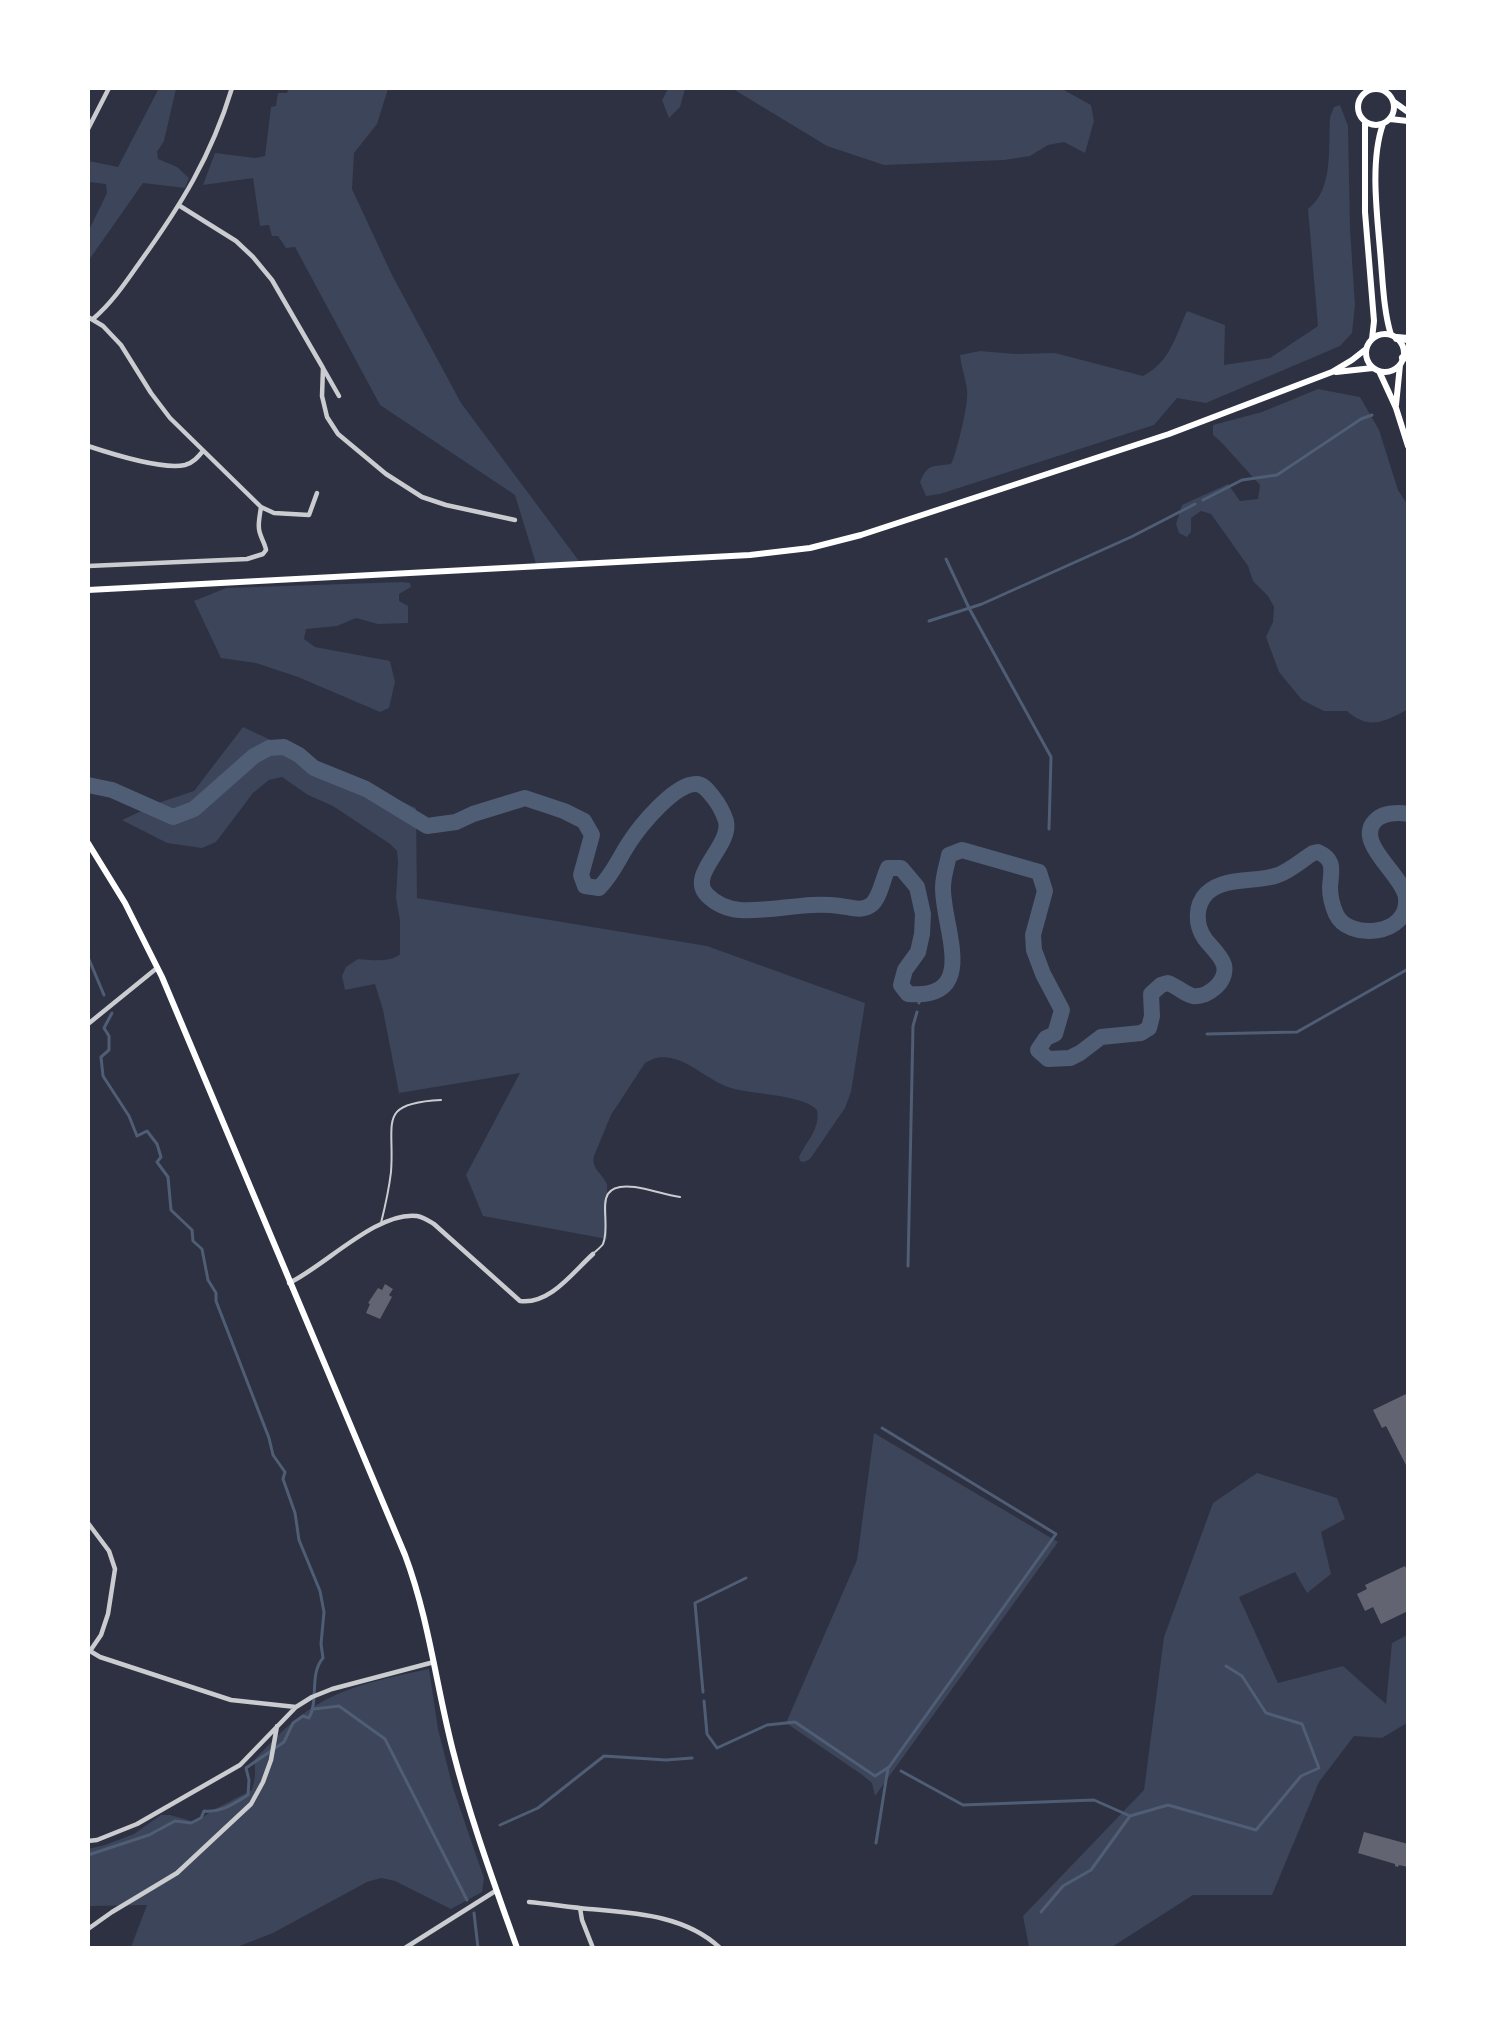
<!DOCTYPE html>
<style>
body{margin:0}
#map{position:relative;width:1496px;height:2036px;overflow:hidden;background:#2d3142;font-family:Mulish,sans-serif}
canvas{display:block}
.frame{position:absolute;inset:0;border:90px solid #fff;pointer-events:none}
</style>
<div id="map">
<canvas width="1496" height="2036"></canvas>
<div class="frame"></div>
</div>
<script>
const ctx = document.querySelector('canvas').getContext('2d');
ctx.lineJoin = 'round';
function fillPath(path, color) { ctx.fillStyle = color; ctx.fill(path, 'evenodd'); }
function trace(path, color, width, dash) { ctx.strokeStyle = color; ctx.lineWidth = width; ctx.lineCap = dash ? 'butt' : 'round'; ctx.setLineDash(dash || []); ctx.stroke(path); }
const green = new Path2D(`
 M159 88 176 89 164 141 157 152 158 159 177 167 189 178 185 188 143 183 89 260V230L107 193 106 184 89 182V161L118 167Z
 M289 88 388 89 377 124 354 153 352 189 392 275 461 403 582 565 537 567 515 495 380 405 295 247 286 248 278 236H272L269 225 260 226 253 178 203 185 215 153 255 158 265 156 271 107 276 106 278 93H287Z
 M668 89H685L680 107 669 118 662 100Z
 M733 89H1062L1091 105 1094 121 1085 153 1064 142 1048 145 1030 156 1004 160 884 165 827 146Z
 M1340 105 1348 126 1350 229 1355 305 1352 333 1340 346 1206 403 1177 398 1154 425 940 494 926 496 920 482C928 463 932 467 951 464 956 456 969 402 967 391 966 379 961 367 960 355L980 351 1015 354 1055 353 1143 376C1170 362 1175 337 1187 311L1225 325 1224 365 1270 358 1318 326 1308 209C1334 189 1328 147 1330 117L1334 107Z
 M1318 389 1360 397 1379 430 1398 490 1407 504V710C1385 721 1369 731 1347 711H1324L1302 700 1279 672 1266 637 1273 622 1274 607 1268 596 1253 581 1248 566 1211 514 1201 511 1191 518V532L1187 537 1179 533 1176 524 1182 505 1228 484 1240 501 1258 499 1260 485 1221 442 1213 435V425L1262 412Z
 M402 582 410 583 411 587 399 594V601L408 606V623L378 624 356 618 337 626 306 629 304 639 315 647 390 661 395 682 389 708 380 712 298 677 256 663 221 658 194 601 226 588Z
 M243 727 416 808 417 898 707 946 865 1003 851 1092 845 1108 810 1159 804 1162 800 1161 799 1157C807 1140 820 1130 817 1110 802 1094 751 1095 728 1087 701 1077 674 1044 645 1063L611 1115 594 1156C591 1169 602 1173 607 1184V1239L483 1216 466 1175 520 1073 399 1093 383 1010 375 984 345 990 342 976 346 967 358 959C371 960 390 963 400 954V921L396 898 398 862 397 851 390 844 333 806 308 795 282 777 269 780 253 793 216 842 202 848 167 843 122 820 161 802 194 791Z
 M874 1433 1058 1542 875 1796 872 1783 861 1774 786 1723 857 1560Z
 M1257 1473 1337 1498 1345 1519 1321 1532 1331 1574 1307 1593 1295 1572 1239 1597 1278 1683 1343 1666 1386 1704 1392 1643 1407 1635V1723L1382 1738 1354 1736 1319 1782 1272 1895H1193L1112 1947H1029L1023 1916 1144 1790 1164 1637 1213 1503Z
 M429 1669 438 1729 453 1788 484 1878 482 1892 451 1909 395 1881 381 1878 367 1882 273 1933 237 1947H131L147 1905 89 1906 88 1849 105 1845 134 1834 161 1815H170L195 1822 215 1809 252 1790 255 1777V1759C269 1745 283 1729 299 1717 337 1687 382 1679 429 1669Z`);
const stream = new Path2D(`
 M1203 500 1242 480 1277 475 1361 419 1372 415
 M946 559 969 608 1051 757 1049 829
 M929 621 982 604 1131 537 1195 504
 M88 957 104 995
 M919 1003 921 995
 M1207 1034 1297 1032 1408 969
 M908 1266 913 1026 917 1012
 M703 1692 695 1603 746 1578
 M704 1701 707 1734 717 1748 767 1725 795 1722 875 1776 889 1767 1056 1534 882 1428
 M314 1709 339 1706 385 1739 467 1900
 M901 1771 963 1805 1094 1800 1130 1816 1168 1805 1256 1830 1301 1776 1319 1768 1302 1724 1266 1713 1242 1676 1226 1666
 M500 1825 538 1808 604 1756 666 1760 692 1758
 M876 1843 888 1768
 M88 1855 149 1835 175 1821 191 1823 201 1818 204 1811C221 1813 233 1804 248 1795L249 1780 246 1768 284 1742 293 1723 303 1716 309 1718C319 1700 309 1674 323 1658L321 1644 324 1612 320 1591 299 1540 295 1513 283 1479 285 1472 273 1455 269 1438 216 1301V1293L208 1280 202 1249 193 1241 192 1230 171 1210 168 1177 157 1162 161 1157 157 1144 147 1131 137 1136 129 1116 103 1076 101 1057 109 1050V1036L104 1028 112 1013
 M1041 1912 1063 1886 1091 1870 1130 1816
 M474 1913 478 1948`);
const river = new Path2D(`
 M88 785 112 790 173 817 194 809 254 756 269 748 284 747 299 755 314 768 366 789 427 826 456 822 473 814 525 798 564 811 584 821 592 835 581 875 585 886 599 888C613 874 618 860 629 843 640 826 674 784 696 784 704 784 708 791 713 797 718 803 723 812 726 821 732 846 687 874 707 895 716 904 728 909 740 910 773 912 807 901 840 906 850 907 861 912 871 905 880 898 883 878 888 868H901L917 887 923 914 922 934 918 952 905 970 901 985 908 994C981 1000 942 927 943 887 943 877 947 865 949 855L962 850 1039 872 1045 891 1033 935 1034 950 1043 974 1062 1010 1055 1034 1046 1038 1038 1050 1048 1059 1070 1058 1080 1053 1101 1037 1141 1033 1149 1028 1152 1016 1151 994 1161 985 1168 983C1177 986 1184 994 1193 996 1208 998 1228 981 1224 965 1221 955 1211 947 1205 939 1195 925 1195 905 1207 893 1225 876 1257 883 1278 875 1290 871 1302 860 1313 853L1318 852C1336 860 1331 871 1330 887 1330 896 1332 905 1336 914 1348 941 1410 936 1406 898 1404 875 1351 841 1377 819 1384 813 1398 812 1408 814`);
const building = new Path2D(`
 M385 1284 393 1289 389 1295 392 1297 380 1319 366 1313 370 1304 368 1303 378 1288 382 1290Z
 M1408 1393V1469L1386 1426 1382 1428 1373 1410Z
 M1405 1566 1408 1572V1611L1381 1624 1373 1607 1365 1611 1357 1594 1367 1589 1365 1585Z
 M1364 1832 1408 1844V1867L1399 1865 1398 1867 1395 1866V1864L1358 1853Z`);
const service = new Path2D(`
 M381 1223C385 1207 389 1189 391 1172 395 1123 376 1103 441 1100
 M593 1254C596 1251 601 1247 603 1244 613 1220 588 1181 635 1187 650 1189 665 1195 680 1197`);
const minor = new Path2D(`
 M88 129 109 88
 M180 206 236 241 253 257 272 280 323 368 322 396 327 417 338 434 386 474 422 497 446 505 515 520
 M88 317 103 326 121 345 151 393 170 418 261 507 274 513 309 515 317 493
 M93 319C112 303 126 282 140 262 181 205 211 157 232 88
 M323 368 339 396
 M88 446C112 454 161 470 185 465 193 463 198 457 203 451
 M88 566 247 559 263 554 266 550C265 543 260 537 259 529 258 522 260 515 261 507
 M88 1024 157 968
 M289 1283C325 1266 377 1211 417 1216 423 1217 429 1221 434 1224L520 1301C550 1305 573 1272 593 1254
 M88 1523 109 1551 115 1569 108 1614 101 1635 90 1651 100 1657 231 1700 296 1707
 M88 1841 97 1840 137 1824 240 1765 296 1707 312 1697 332 1689 434 1662
 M529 1902C549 1904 569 1907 589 1909 634 1913 685 1915 720 1948
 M580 1908 582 1920 593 1948
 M88 1929 112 1912 177 1873 251 1804 263 1782 271 1760 277 1726
 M405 1948 497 1890`);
const secondary = new Path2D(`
 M1358 107a18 18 0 1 1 36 0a18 18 0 1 1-36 0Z
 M1394 102 1408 112
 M1390 119 1408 121
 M1365 123V212L1374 321 1372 339
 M1383 124C1369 163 1378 221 1381 262 1383 286 1384 312 1391 335
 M1366 353a19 19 0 1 1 38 0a19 19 0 1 1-38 0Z
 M1379 371 1396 408 1408 446
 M1336 372 1373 368
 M1396 405 1400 365
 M88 590 750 555 810 548 861 535 1169 434 1332 372 1352 360 1366 349
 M88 843 125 903 162 977 405 1555C429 1619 436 1685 453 1751 470 1818 494 1883 517 1948`);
const motorway = new Path2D(`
 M1397 338 1408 339
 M1403 358 1408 355`);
fillPath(green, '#3c4559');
trace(stream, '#4f5d75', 3);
trace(river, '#4f5d75', 16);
fillPath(building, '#626471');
trace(service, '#caccd0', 2);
trace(minor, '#caccd0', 4.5);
trace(secondary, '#fff', 6);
trace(motorway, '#fff', 8);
</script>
